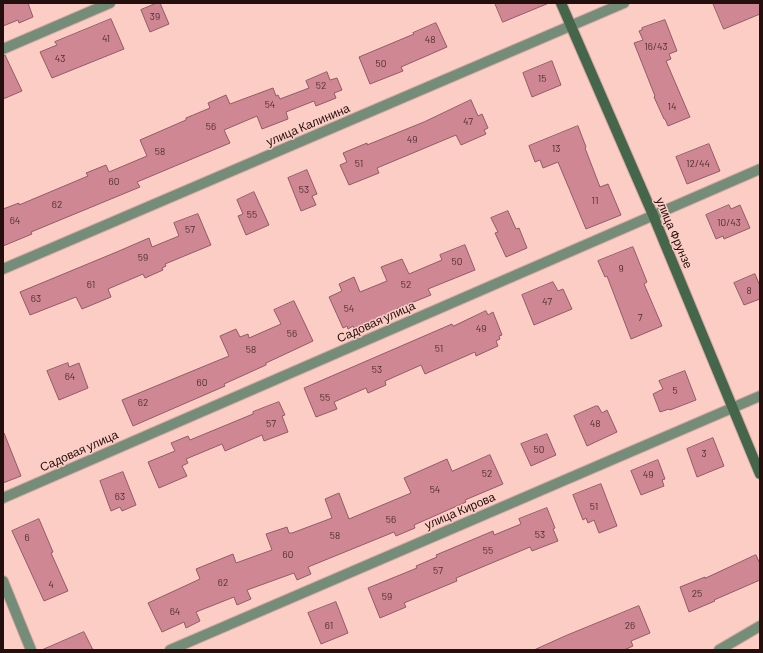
<!DOCTYPE html>
<meta charset="utf-8">
<style>
body{margin:0}
#map{position:relative;width:763px;height:653px;overflow:hidden;background:#fccdc5;font-family:Barlow,sans-serif}
canvas{display:block}
.frame{position:absolute;inset:0;border:4px solid #230f0d;pointer-events:none}
</style>
<div id="map">
<canvas width="763" height="653"></canvas>
<div class="frame"></div>
</div>
<script>
const ctx = document.querySelector('canvas').getContext('2d');
ctx.lineJoin = 'round';
function fillPath(path, color) { ctx.fillStyle = color; ctx.fill(path, 'evenodd'); }
function trace(path, color, width, dash) { ctx.strokeStyle = color; ctx.lineWidth = width; ctx.lineCap = dash ? 'butt' : 'round'; ctx.setLineDash(dash || []); ctx.stroke(path); }
function drawText(font, color, halo, rows, align = 'center') {
  ctx.font = font + ' Barlow,sans-serif'; ctx.lineWidth = 3; ctx.setLineDash([]); ctx.textBaseline = 'middle'; ctx.strokeStyle = halo; ctx.fillStyle = color; for (const [text, x, y, turn = 0] of rows) {
    ctx.save(); ctx.translate(x, y); ctx.rotate((+turn || 0) * Math.PI / 180); ctx.textAlign = isNaN(turn) ? turn : align; if (halo) ctx.strokeText(text, 0, 0); ctx.fillText(text, 0, 0); ctx.restore();
  }
}
const building = new Path2D(`
 M3 3H28L33 17 19 23 18 20 3 26Z
 M157 3H160L169 24 150 32 141 10Z
 M495 3H549L503 22Z
 M713 3H760V14L724 29Z
 M111 19 124 49 52 78 40 52 57 45 55 42Z
 M665 20 677 51 669 54 671 59 666 61 690 117 668 126 665 119H664L654 97 655 96 634 43 643 40 639 31 642 30V28Z
 M436 23 447 47 401 67 403 71 370 84 359 57 414 34 413 33Z
 M3 55H5L22 91 3 99Z
 M552 61 561 85 532 97 523 73Z
 M327 72 330 80 337 78 342 90 334 93 336 98 316 106 314 101 286 112 288 119 262 129 257 116 224 130 230 143 137 182 140 187 31 232 32 234 3 246V209L19 203V205L88 176 86 173 106 165 109 172 147 156 140 140 186 120V118L210 108 208 103 226 95 230 104 273 88 276 96 278 95 280 99 309 88 306 81Z
 M471 100 478 116 482 114 488 128 484 130 486 134 461 145 456 135 377 168 379 173 349 185 340 165 347 162 343 153 367 143V145L424 122Z
 M578 126 586 147 585 148 600 187 608 184 621 215 586 229 558 162 543 168 540 160 535 162 529 146Z
 M709 144 720 171 687 184 676 157Z
 M307 170 317 194 312 196 316 205 301 211 288 178Z
 M254 192 269 225 246 235 238 216 243 214 237 200Z
 M729 205 731 209 740 205 750 228 724 239 723 236 716 239 706 215Z
 M508 211 516 229 519 228 527 248 506 257 495 233 498 232 491 218Z
 M198 214 211 245 165 264 166 266 162 268 163 270 145 278 143 274 108 289 111 297 82 309 76 297 30 315 20 292 119 251 149 238 152 247 179 236 174 223Z
 M465 245 475 270 428 289 431 295 396 309 397 313 355 330 353 326 348 329 347 326 343 328 329 297 342 291 339 284 354 277 360 292 387 281 381 267 402 259 409 274 442 260 440 255Z
 M633 247 647 282 644 284 662 326 631 339 607 276 605 277 598 261Z
 M755 274 760 286V299L744 305 734 283Z
 M553 282 558 291 563 289 572 309 534 325 522 295Z
 M294 301 313 341 266 363V365L224 384 225 386 133 426 122 400 229 356 220 336 236 329 240 337 248 334 249 338 281 324 274 310Z
 M486 311 488 315 493 312 502 335 499 336 500 339 496 341 498 346 476 356 475 352 425 374 421 365 385 381 386 385 368 393 366 388 334 402 337 409 316 417 304 388 452 324 453 326Z
 M68 363 69 367 79 363 88 388 59 400 47 371Z
 M685 371 696 400 670 410 669 409 660 412 653 394 663 389 659 381Z
 M279 402 285 415 282 416 288 432 264 441 262 435 225 451 222 444 186 459 188 463 182 466 187 476 159 488 148 462 175 451 171 443 188 436 190 440 253 414V412Z
 M596 406H598L602 413 607 410 617 432 587 446 574 416Z
 M3 433H4L21 476 3 483Z
 M547 434 556 455 531 466 521 444Z
 M713 438 724 466 697 477 687 449Z
 M490 455 503 484 465 500 466 502 414 525 415 528 396 536 394 532 308 567 311 574 297 580 294 573 247 590 251 599 237 605 234 597 196 612 200 621 186 628 184 622 162 632 148 603 200 579 196 569 233 554 236 563 272 550 266 534 287 527 289 533H292L332 518 325 499 339 493 349 519 411 493 404 478 447 459 452 471Z
 M658 460 665 479 662 480 664 486 641 495 631 471Z
 M123 472 136 505 122 511 120 507 111 511 100 481Z
 M601 484 617 526 599 533 594 520 588 523 586 518 583 520 573 495Z
 M547 508 555 528 553 529 558 541 532 551 530 547 456 578 457 581 404 603 406 607 380 618 368 588 417 568 416 566 437 557 436 555 493 531 494 535 521 524 519 519Z
 M39 519 53 552 51 553 68 591 44 601 12 531Z
 M756 555 760 564V580L714 600 715 601 689 612 680 587 705 577V578Z
 M336 602 348 633 321 644 308 613Z
 M639 606 650 633 631 641 633 646 624 650H534L565 636Z
 M84 632 93 650H42Z`);
const street = new Path2D(`
 M3 49 110 3
 M3 269 624 3
 M3 498 760 169
 M3 581 31 650
 M170 650 760 396
 M719 650 760 626`);
const secondary = new Path2D(`
 M561 3 653 215 760 474`);
const numberNames = [
 ["39",155,17],
 ["41",106,39],
 ["48",430,40],
 ["16/43",656,47],
 ["43",60,59],
 ["50",381,64],
 ["15",542,79],
 ["52",321,86],
 ["54",270,105],
 ["14",672,107],
 ["47",468,122],
 ["56",211,127],
 ["49",412,140],
 ["13",556,149],
 ["58",160,152],
 ["51",359,164],
 ["12/44",698,164],
 ["60",114,182],
 ["53",304,190],
 ["11",595,201],
 ["62",57,205],
 ["55",252,215],
 ["64",15,221],
 ["10/43",729,223],
 ["57",190,230],
 ["59",143,258],
 ["50",457,262],
 ["9",621,269],
 ["61",91,285],
 ["52",406,285],
 ["8",749,291],
 ["63",36,299],
 ["47",547,302],
 ["54",349,309],
 ["7",640,318],
 ["49",481,329],
 ["56",292,334],
 ["51",439,349],
 ["58",251,350],
 ["53",377,370],
 ["64",70,377],
 ["60",202,383],
 ["5",675,391],
 ["55",325,398],
 ["62",143,403],
 ["57",271,424],
 ["48",595,424],
 ["50",539,450],
 ["3",704,454],
 ["52",487,474],
 ["49",648,475],
 ["54",435,490],
 ["63",120,497],
 ["51",594,507],
 ["56",391,520],
 ["53",540,535],
 ["58",335,536],
 ["6",27,538],
 ["55",488,551],
 ["60",288,555],
 ["57",438,571],
 ["62",223,583],
 ["4",51,585],
 ["25",697,594],
 ["59",387,597],
 ["64",175,612],
 ["61",329,626],
 ["26",630,626]
];
const streetNames = [
 ["улица Калинина",308,125,-23],
 ["улица Фрунзе",674,233,67],
 ["Садовая улица",376,322,-24],
 ["Садовая улица",79,451,-24],
 ["улица Кирова",460,511,-23]
];
fillPath(building, '#cf8793');
trace(building, '#905c65', 1);
trace(street, '#d5aba4', 12);
trace(secondary, '#d5aba4', 12);
trace(street, '#758c78', 10);
trace(secondary, '#45664a', 10);
drawText('10px', '#4e2d2e', null, numberNames);
drawText('12px', '#230f0d', '#fccdc5', streetNames);
</script>
